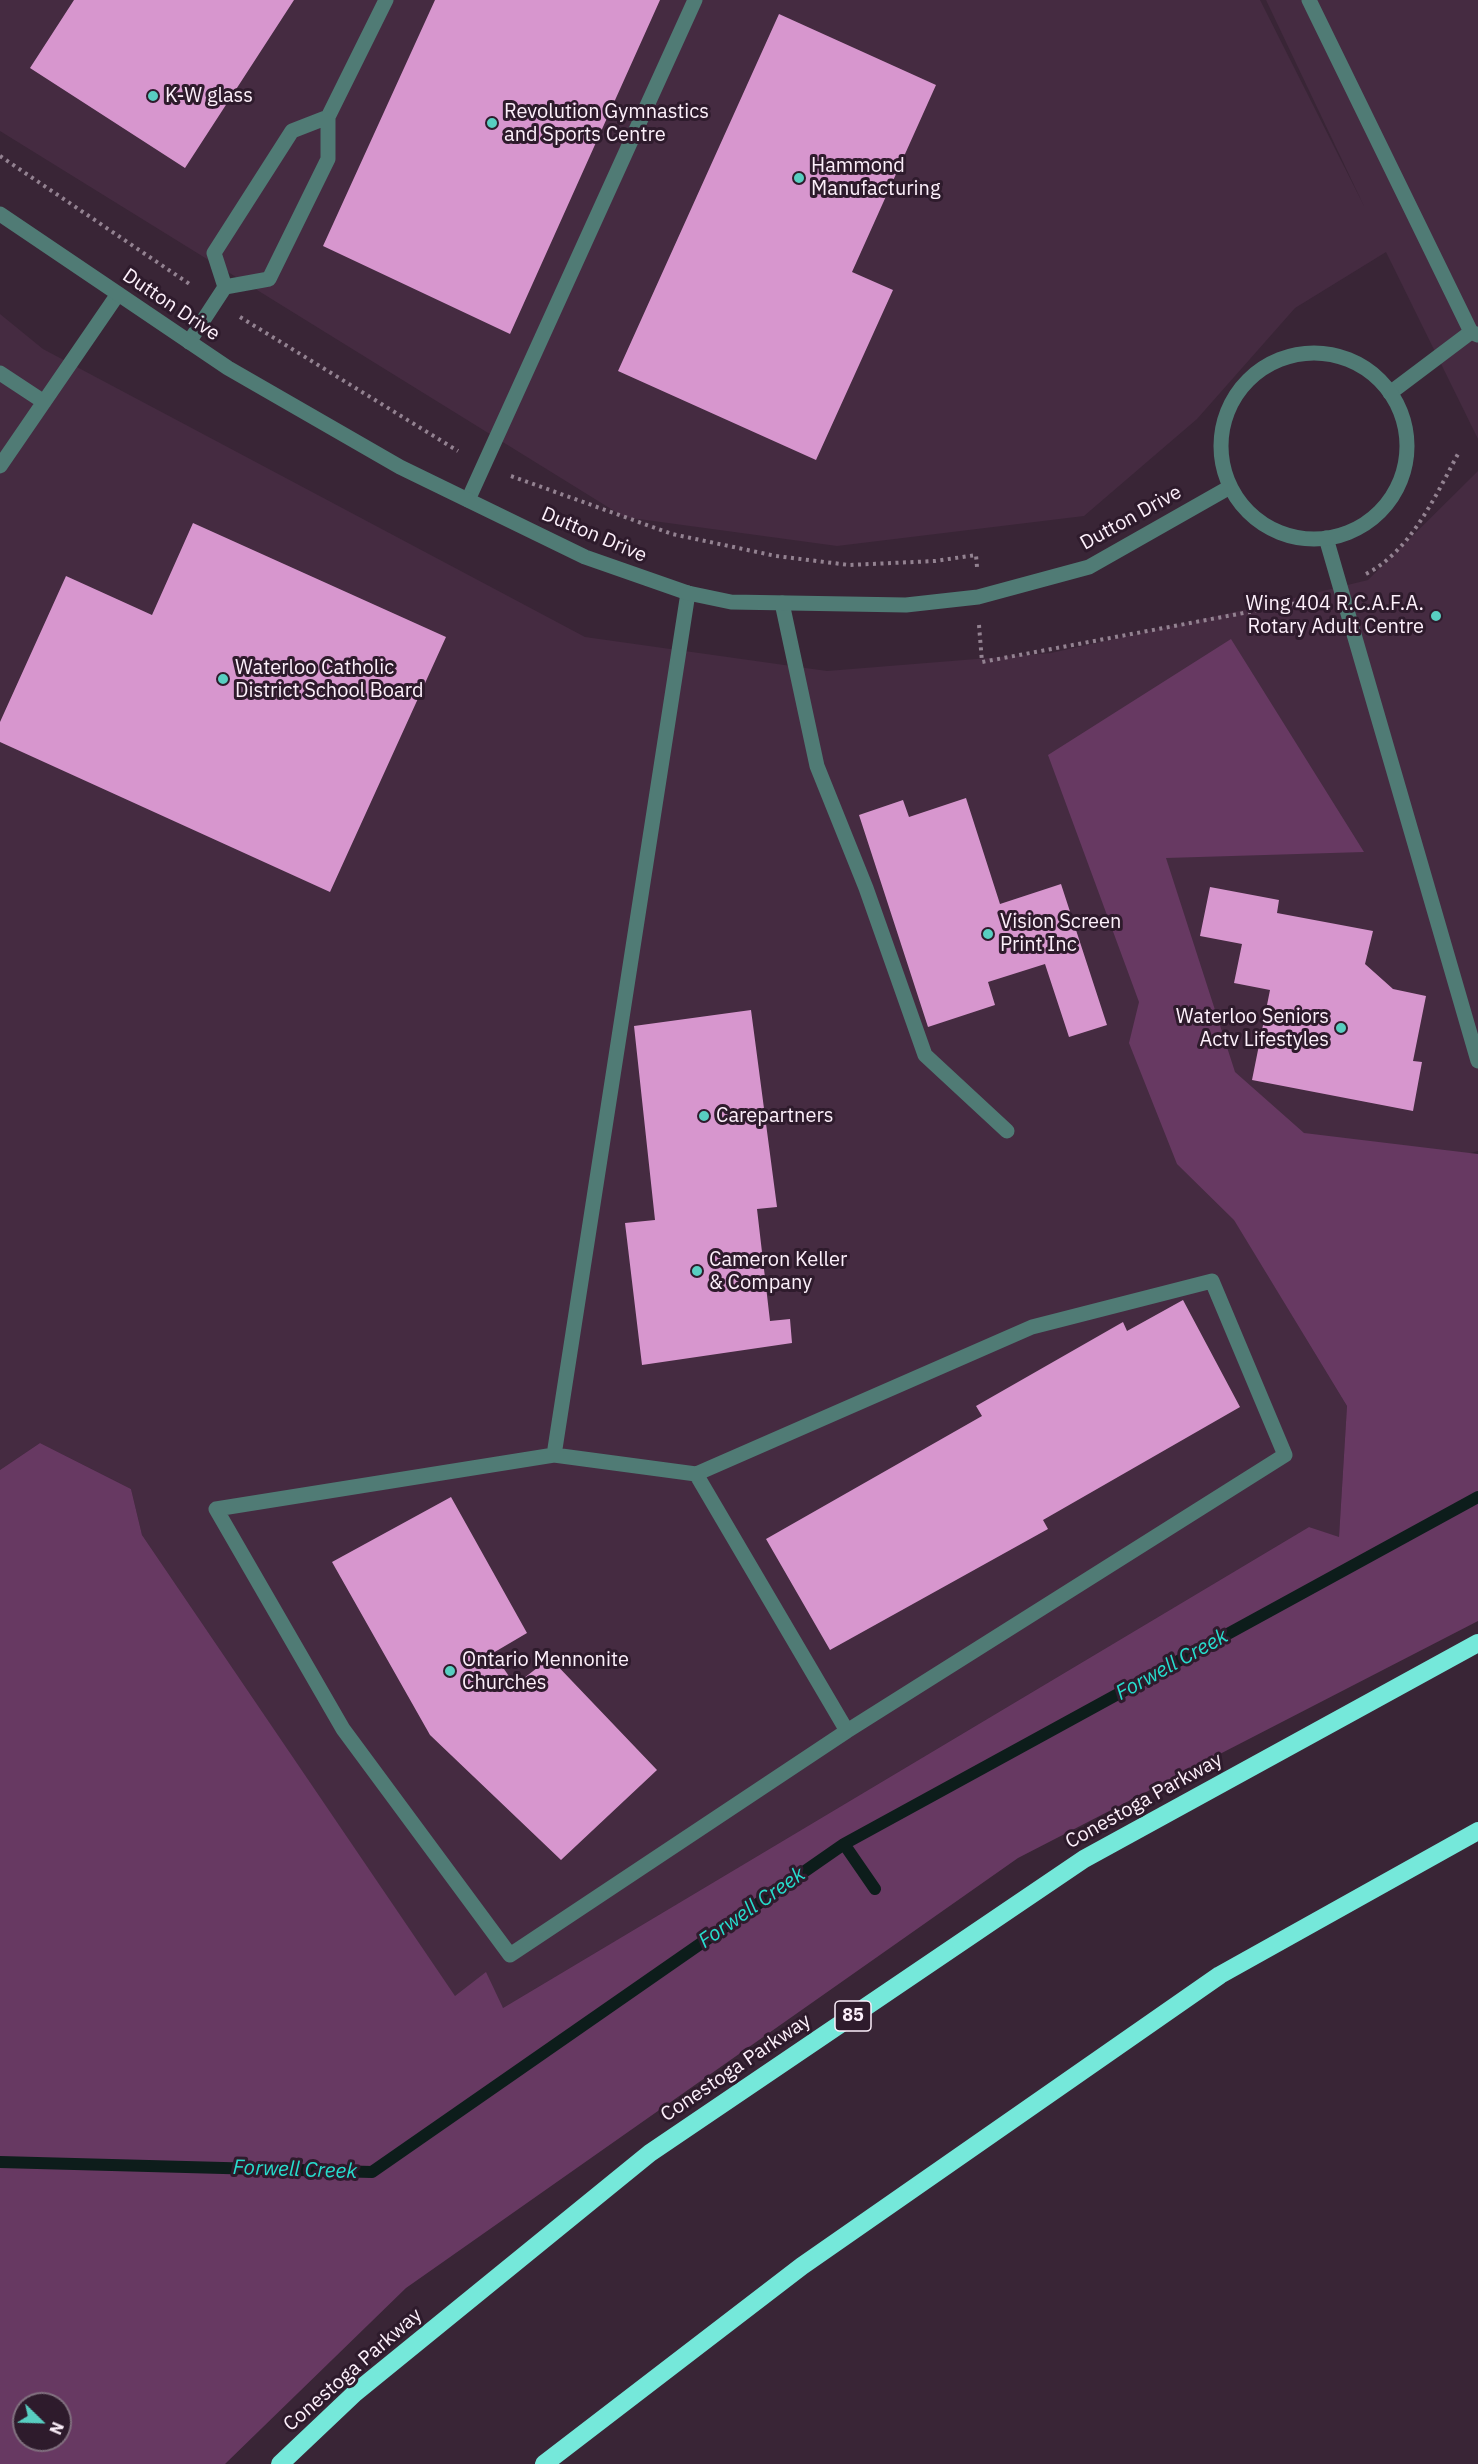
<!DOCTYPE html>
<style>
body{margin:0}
#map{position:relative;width:1478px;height:2464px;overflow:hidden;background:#392536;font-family:"IBM Plex Sans",sans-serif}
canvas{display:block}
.north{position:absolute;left:12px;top:2392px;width:60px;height:60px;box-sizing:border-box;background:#2e1b2c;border:2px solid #81707f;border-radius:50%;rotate:113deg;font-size:16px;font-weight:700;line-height:24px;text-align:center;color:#fdf0fb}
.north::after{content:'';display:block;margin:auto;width:21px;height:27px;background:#58cec1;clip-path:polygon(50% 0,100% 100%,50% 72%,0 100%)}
</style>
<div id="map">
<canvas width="1478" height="2464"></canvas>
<div class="north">N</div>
</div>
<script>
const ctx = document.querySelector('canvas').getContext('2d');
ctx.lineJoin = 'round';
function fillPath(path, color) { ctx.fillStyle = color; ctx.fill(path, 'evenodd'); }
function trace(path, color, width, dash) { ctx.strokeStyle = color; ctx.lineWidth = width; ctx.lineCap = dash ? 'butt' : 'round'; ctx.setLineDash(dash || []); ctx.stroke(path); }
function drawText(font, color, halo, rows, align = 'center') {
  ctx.font = font + ' "IBM Plex Sans",sans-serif'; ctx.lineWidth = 6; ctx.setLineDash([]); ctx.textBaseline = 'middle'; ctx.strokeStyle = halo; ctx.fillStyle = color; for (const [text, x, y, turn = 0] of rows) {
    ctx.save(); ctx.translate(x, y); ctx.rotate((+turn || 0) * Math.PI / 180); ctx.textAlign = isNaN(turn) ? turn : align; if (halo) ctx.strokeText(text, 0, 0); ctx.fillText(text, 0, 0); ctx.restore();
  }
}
const built = new Path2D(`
 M0 0H1260L1364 206 1266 0H1478V439L1386 252 1295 308 1197 419 1084 516 837 546 624 517 0 131Z
 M0 314 43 349 585 637 827 671 1051 653 1257 607 1368 580 1478 471V1151L1235 1221 1347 1406 1339 1538 1309 1527 503 2008 455 1997 142 1535 131 1489 40 1443 0 1470Z`);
const green = new Path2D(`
 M1231 639 1364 852 1166 858 1235 1072 1304 1133 1478 1154V1621L1018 1858 406 2288 225 2464H0V1470L40 1443 131 1489 142 1535 455 1996 486 1972 503 2008 1309 1527 1339 1537 1347 1406 1234 1220 1177 1164 1129 1043 1139 1002 1048 755ZM24 2404H60V2440H24Z`);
const stream = new Path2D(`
 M844 1844 875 1889
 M0 2162 372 2172 844 1844 1478 1497`);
const building = new Path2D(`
 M74 0H294L185 168 30 68Z
 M435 0H660L510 334 323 246Z
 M779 14 936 85 852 272 893 290 816 460 618 371Z
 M193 523 446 637 330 892 0 742V722L66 576 152 615Z
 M966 798 1000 904 1061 884 1107 1025 1069 1037 1045 964 988 982 995 1005 928 1027 859 815 903 800 909 817Z
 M1210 887 1279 900 1277 913 1373 931 1365 964 1393 989 1426 996 1413 1061 1422 1062 1413 1111 1252 1080 1270 990 1234 983 1242 944 1200 936Z
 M751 1010 777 1207 757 1209 770 1321 790 1319 792 1343 642 1365 625 1223 655 1220 634 1026Z
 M1183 1300 1240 1407 1043 1520 1048 1529 830 1650 766 1539 982 1416 976 1406 1123 1322 1127 1331Z
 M451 1497 527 1633 493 1653 515 1685 550 1658 657 1770 561 1860 430 1735 332 1562Z`);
const path = new Path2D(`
 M0 156 191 285
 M240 317 458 451
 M511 476 672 534 776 556 849 565 935 561 976 555 977 567
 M1366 574C1411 551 1436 495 1459 452
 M979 625 982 662 1313 600`);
const lane = new Path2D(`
 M1309 0 1471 332 1478 335
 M225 287 214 253 292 131 328 117
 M189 342 225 287 269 279 328 159V117L386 0
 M0 373 44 402
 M1390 393 1471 332
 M0 466 118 294
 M468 500 695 0
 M1326 538 1478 1061
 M782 603 817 766 866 888 925 1055 1007 1131
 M554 1455 696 1474 847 1731 510 1955 343 1729 216 1509 554 1455 688 593
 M696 1474 1032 1327 1212 1281 1285 1455 847 1731`);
const street = new Path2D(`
 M0 214 228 368 400 467 585 557 688 593 731 602 906 605 978 597 1089 567 1230 487
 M1221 446a93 93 0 1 1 186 0a93 93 0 1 1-186 0Z`);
const highway = new Path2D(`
 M280 2464 355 2393 650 2153 1084 1859 1478 1643
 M544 2464 802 2266 1220 1975 1478 1831`);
const markers = [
 [153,96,6,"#58cec1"],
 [492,123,6,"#58cec1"],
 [799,178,6,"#58cec1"],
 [1436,616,6,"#58cec1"],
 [223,679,6,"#58cec1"],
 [988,934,6,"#58cec1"],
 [1341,1028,6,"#58cec1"],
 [704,1116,6,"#58cec1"],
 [697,1271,6,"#58cec1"],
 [450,1671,6,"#58cec1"]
];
const shields = [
 [853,2016,36]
];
const shieldNames = [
 ["85",853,2016]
];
const poiNames = [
 ["K-W glass",165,96],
 ["Revolution Gymnastics",504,112],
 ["and Sports Centre",504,135],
 ["Hammond",811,166],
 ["Manufacturing",811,189],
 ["Wing 404 R.C.A.F.A.",1424,604,"right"],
 ["Rotary Adult Centre",1424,627,"right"],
 ["Waterloo Catholic",235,668],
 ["District School Board",235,691],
 ["Vision Screen",1000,922],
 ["Print Inc",1000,945],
 ["Waterloo Seniors",1329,1017,"right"],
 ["Actv Lifestyles",1329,1040,"right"],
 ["Carepartners",716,1116],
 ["Cameron Keller",709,1260],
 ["& Company",709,1283],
 ["Ontario Mennonite",462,1660],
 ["Churches",462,1683]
];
const streetNames = [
 ["Dutton Drive",171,305,34],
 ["Dutton Drive",1131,518,-29],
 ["Dutton Drive",594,535,23],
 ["Conestoga Parkway",1144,1801,-29],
 ["Conestoga Parkway",736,2068,-34],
 ["Conestoga Parkway",353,2370,-41]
];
const waterNames = [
 ["Forwell Creek",1172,1665,-29],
 ["Forwell Creek",752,1908,-35],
 ["Forwell Creek",295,2170,2]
];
fillPath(built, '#452b41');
fillPath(green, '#673962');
trace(stream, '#0d1d1b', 12);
fillPath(building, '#d796ce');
trace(path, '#938291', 4, [3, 4.5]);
trace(lane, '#507b75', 15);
trace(street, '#507b75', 15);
trace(highway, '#75e8da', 18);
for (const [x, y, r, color] of markers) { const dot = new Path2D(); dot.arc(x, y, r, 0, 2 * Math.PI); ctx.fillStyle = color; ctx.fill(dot); trace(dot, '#2e1b2c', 2); }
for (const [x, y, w] of shields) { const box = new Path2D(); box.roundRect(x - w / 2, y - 15, w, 30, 4.5); ctx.fillStyle = '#2e1b2c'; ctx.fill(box); trace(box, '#fdf0fb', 1.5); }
drawText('bold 18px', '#fdf0fb', null, shieldNames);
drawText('20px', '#fdf0fb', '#2e1b2c', poiNames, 'left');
drawText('20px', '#fdf0fb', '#2e1b2c', streetNames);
drawText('italic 21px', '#27ddcd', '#2e1b2c', waterNames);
</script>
